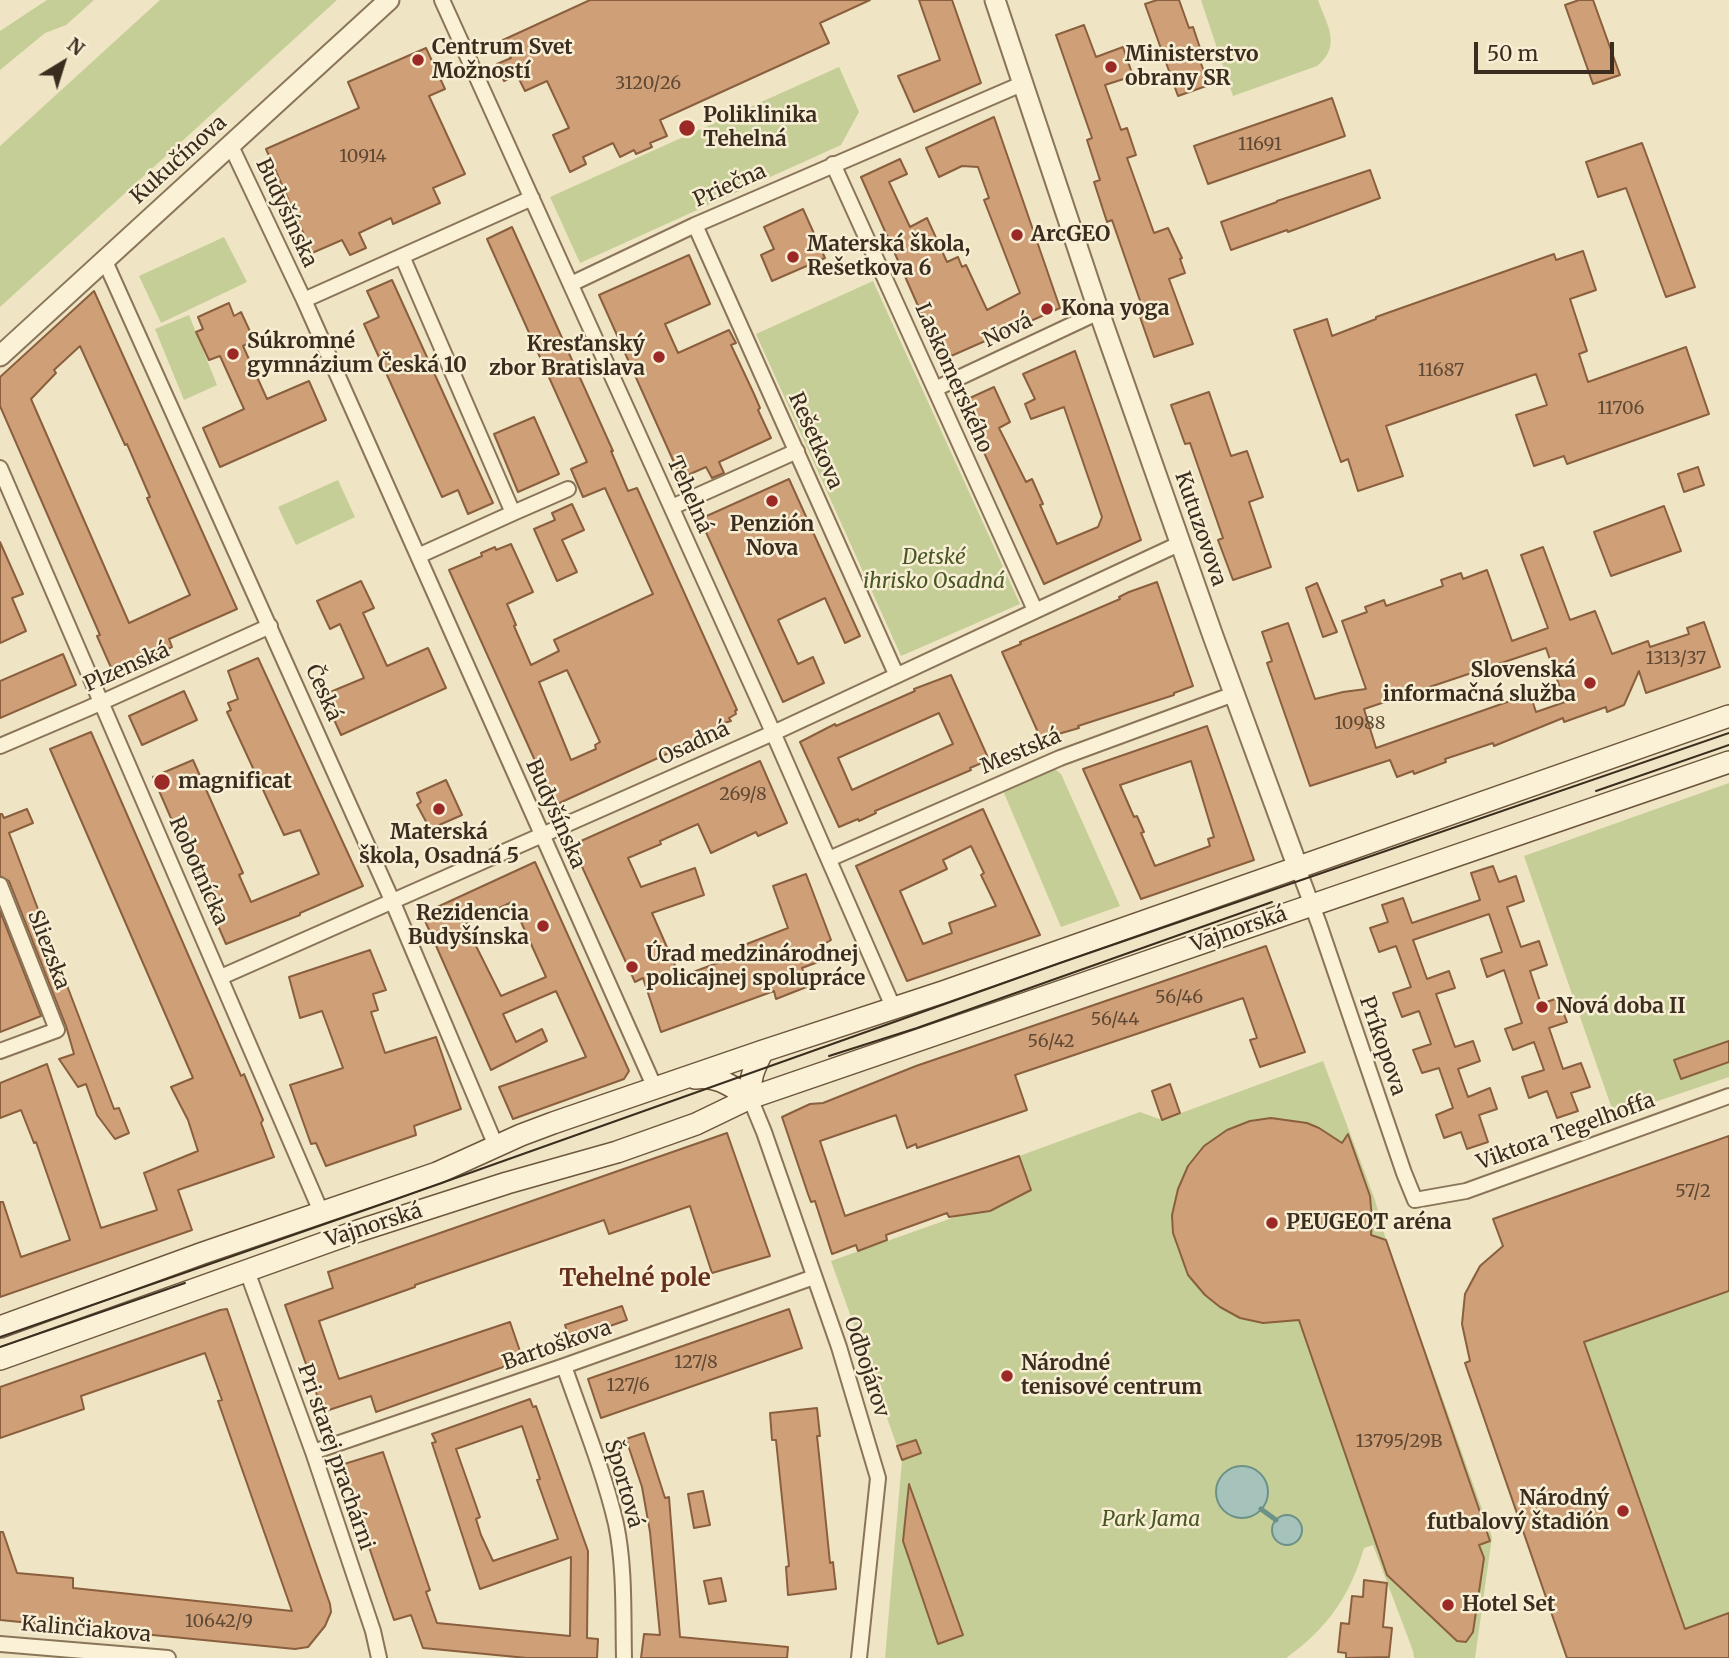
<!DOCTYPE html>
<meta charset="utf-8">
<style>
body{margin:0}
#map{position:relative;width:1729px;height:1658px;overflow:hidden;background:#efe4c3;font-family:Merriweather,serif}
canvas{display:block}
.north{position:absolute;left:28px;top:28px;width:70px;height:70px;-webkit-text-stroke:5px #f7eed3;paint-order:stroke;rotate:38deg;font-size:19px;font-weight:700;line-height:28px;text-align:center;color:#3a2c1e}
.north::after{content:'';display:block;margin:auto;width:24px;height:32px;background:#3a2c1e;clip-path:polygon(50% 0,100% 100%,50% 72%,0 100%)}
.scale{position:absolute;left:1474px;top:42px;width:140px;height:32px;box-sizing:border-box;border:4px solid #3a2c1e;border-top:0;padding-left:9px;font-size:21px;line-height:24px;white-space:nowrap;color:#3a2c1e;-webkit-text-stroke:5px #f7eed3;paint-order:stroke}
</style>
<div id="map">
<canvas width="1729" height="1658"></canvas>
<div class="north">N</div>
<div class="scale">50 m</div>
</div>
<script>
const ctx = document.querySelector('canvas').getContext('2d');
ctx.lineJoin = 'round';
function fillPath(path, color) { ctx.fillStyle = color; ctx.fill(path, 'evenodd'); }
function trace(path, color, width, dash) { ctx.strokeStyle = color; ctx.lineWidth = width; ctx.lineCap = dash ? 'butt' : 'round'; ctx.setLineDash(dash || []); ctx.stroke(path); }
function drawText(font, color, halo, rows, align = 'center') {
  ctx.font = font + ' Merriweather,serif'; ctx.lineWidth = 5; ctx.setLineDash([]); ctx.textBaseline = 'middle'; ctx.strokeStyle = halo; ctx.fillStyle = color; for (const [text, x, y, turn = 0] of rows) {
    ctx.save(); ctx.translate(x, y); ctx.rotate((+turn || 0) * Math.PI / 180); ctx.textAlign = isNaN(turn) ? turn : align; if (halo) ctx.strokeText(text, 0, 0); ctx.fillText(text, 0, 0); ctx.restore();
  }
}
const green = new Path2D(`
 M47 0H94L66 25 45 33 0 70V31Z
 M160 0H337L0 307V146Z
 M1201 0H1318C1327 25 1342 46 1317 66L1233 96Z
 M839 67 859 112 841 145 580 263 550 197Z
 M224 237 247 282 161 323 139 276Z
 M873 281 1020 604 901 656 756 334Z
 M189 315 217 385 184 400 155 329Z
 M338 480 355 517 296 545 278 507Z
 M1056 770 1061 774 1120 906 1061 927 1004 793 1007 788 1047 771Z
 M1729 783V1077L1625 1112 1611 1106 1524 856Z
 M1323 1061 1375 1200 1386 1240 1492 1537 1475 1658H1414L1413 1651 1373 1545 1364 1548C1350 1596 1327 1629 1286 1658H885L902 1460 831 1261 1031 1190 1019 1156 1140 1112 1162 1120Z
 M1729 1136V1658H1567L1465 1364 1470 1361C1468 1349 1462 1335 1462 1323 1461 1292 1474 1262 1504 1250L1493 1219Z`);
const water = new Path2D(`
 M1216 1492a26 26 0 1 1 52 0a26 26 0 1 1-52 0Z
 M1272 1530a15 15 0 1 1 30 0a15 15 0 1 1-30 0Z`);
const stream = new Path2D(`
 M1261 1509 1276 1520`);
const building = new Path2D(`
 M590 0H870L820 23 829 43 660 120 667 136 650 143 652 147 636 154 634 150 620 157 613 143 583 157 586 164 570 172 553 135 569 128 547 81 525 91 517 75 504 81 497 64 511 58 503 40Z
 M919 0H952L981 83 914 112 898 76 940 60Z
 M1157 0H1179L1189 28 1193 27 1200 48 1196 50 1209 85 1178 96 1145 4Z
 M1579 0H1593L1620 75 1593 84 1565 5Z
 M1084 25 1096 57 1123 47 1133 76 1105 85 1121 130 1127 128 1136 155 1127 158 1154 233 1168 228 1182 258 1180 259 1185 273 1169 279 1193 344 1154 357 1140 317 1145 315 1112 220 1107 222 1094 182 1100 180 1087 140 1092 138 1056 35Z
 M426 48 445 89 429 96 465 174 433 188 440 203 393 224 391 218 359 233 366 248 350 255 342 240 312 253 266 149 359 108 348 82Z
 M1332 98 1345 136 1208 184 1194 146Z
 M994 117 1060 308 942 360 861 177 900 159 907 174 889 182 910 227 927 218 947 262 958 257 962 267 966 265 987 310 1020 293 984 200 989 198 978 167 962 166 939 177 926 148Z
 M1642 143 1695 287 1666 297 1626 188 1598 197 1586 162Z
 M1370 170 1380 198 1288 232 1287 230 1231 250 1221 222 1277 202V201Z
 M803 209 825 258 772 281 761 255 774 249 764 227Z
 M512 227 613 451H611L628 491 637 488 737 710 735 711 736 714 729 718 731 721 724 723 726 727 555 805 449 570 482 556 481 553 495 547 496 550 511 544 533 592 507 604 516 625 514 626 531 665 559 651 554 640 653 594 605 488 583 497 571 469 587 462 487 239ZM567 670 600 742 595 745 596 749 571 760 539 682Z
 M1583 251 1596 290 1570 299 1587 351 1579 354 1588 382 1686 347 1709 414 1567 464 1564 456 1534 466 1516 415 1547 405 1536 374 1386 426 1403 476 1358 491 1348 459 1341 462 1294 330 1327 319 1332 336 1376 319V317L1554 254 1556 260Z
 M689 255 710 304 665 324 678 353 729 330 736 343 731 345 754 394 760 408 758 410 771 438 719 462 724 473 712 478 706 467 681 478 599 295Z
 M392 280 493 503 468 514 458 490 442 497 364 324 379 317 367 291Z
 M94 291 237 609 169 639 172 647 113 672 97 636 100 635 0 406V377ZM80 346 125 445 127 444 150 497 147 498 190 595 129 623 31 399 56 373 54 370Z
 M229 303 234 316 241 312 254 340 243 346 267 399 309 381 326 420 220 467 203 428 244 409 220 356 209 360 196 332 203 329 198 317Z
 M1075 351 1141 540 1044 584 961 402 994 387 1010 422 999 428 1026 482 1032 479 1043 504 1040 505 1057 544 1098 527 1102 517 1064 407 1031 419 1025 404 1035 399 1023 374Z
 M1209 392 1231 456 1247 451 1263 497 1249 502 1271 567 1233 580 1218 540 1223 538 1190 443 1185 444 1171 405Z
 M534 417 559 474 518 492 494 434Z
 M1698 467 1704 485 1684 492 1678 474Z
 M789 479 860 636 845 643 825 598 778 620 798 664 813 657 824 683 783 702 700 519Z
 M572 504 584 530 562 540 577 572 557 581 534 529 555 520 552 513Z
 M1664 506 1681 551 1611 576 1594 532Z
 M0 542 23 594 12 598 26 631 0 643Z
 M1543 547 1570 620 1595 611 1612 654 1648 641 1650 647 1689 634 1687 628 1704 622 1720 667 1646 693 1639 671 1624 705 1607 712 1606 707 1564 722 1563 718 1494 746 1493 743 1445 759 1446 762 1414 774 1413 771 1397 777 1390 760 1310 786 1267 663 1272 661 1262 632 1288 623 1315 699 1343 692 1366 689 1342 621 1367 612 1365 607 1384 600 1386 606 1443 586 1441 580 1461 573 1463 579 1487 570 1512 641 1548 628 1521 555ZM1546 648 1565 702 1536 712 1530 694 1376 748 1364 709Z
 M361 581 374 608 363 613 387 666 428 648 446 688 341 735 323 695 364 678 340 624 330 629 317 601Z
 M1157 582 1193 686 1174 693V695L1078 726 1079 728 1041 739 1002 652 1021 644 1020 642 1120 599 1119 597 1129 592Z
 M1317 583 1337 632 1323 637 1306 588Z
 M63 654 76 685 0 718V681Z
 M258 658 363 886 300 913V915L226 944 153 777 193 760 243 873 239 875 251 902 319 874 300 830 284 835 227 712 231 710 228 703 238 699 228 671Z
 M951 675 989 760 970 768 971 770 875 811 876 813 859 821 858 819 839 827 800 742 835 724 836 726 915 691 914 689ZM939 713 953 744 852 790 838 758Z
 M184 691 197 720 142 745 129 716Z
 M1207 726 1254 860 1141 899 1083 769ZM1191 761 1214 837 1208 839 1210 846 1155 866 1141 833 1144 832 1137 816 1134 817 1120 785Z
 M91 732 241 1076 244 1074 263 1120 261 1123 274 1157 178 1190 192 1230 0 1297V1202H3L21 1257 70 1240 36 1142 34 1143 21 1110 0 1118V1083L47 1064 101 1228 157 1210 144 1173 198 1151 188 1120 171 1087 193 1078 50 749Z
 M760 761 787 823 758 836 756 832 711 853 698 824 660 841 661 844 628 858 641 887 695 868 704 895 652 913 680 977 741 954 739 947 788 928 773 886 806 874 831 940 814 950 818 962 802 968 809 986 776 999 774 991 661 1032 643 978 635 982 572 845Z
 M446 780 462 815 430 829 417 805 421 802 417 793Z
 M27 809 33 823 9 833 114 1109 119 1108 129 1133 115 1139 97 1115 86 1084 78 1087 59 1059 74 1054 66 1026 9 881 0 876V814H2L4 818Z
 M983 809 1040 935 907 981 856 866ZM971 846 984 873 981 875 996 906 949 923 952 933 923 944 900 891 947 869 943 860Z
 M535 862 629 1071 624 1079 513 1119 499 1087 586 1057 556 991 503 1014 516 1042 542 1029 547 1041 491 1070 422 914ZM512 902 546 977 501 996 465 924Z
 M1493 866 1499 882 1516 876 1524 901 1507 907 1521 947 1539 941 1547 965 1530 971 1541 1004 1558 998 1567 1022 1549 1028 1563 1069 1581 1063 1590 1087 1571 1093 1578 1111 1557 1118 1547 1091 1529 1098 1522 1077 1544 1070 1534 1042 1513 1050 1505 1029 1522 1023 1504 970 1487 977 1481 959 1502 952 1489 914 1413 940 1427 979 1449 971 1455 988 1436 994 1455 1047 1473 1041 1480 1061 1458 1069 1468 1097 1490 1088 1497 1109 1479 1115 1488 1142 1467 1149 1461 1132 1444 1138 1436 1115 1453 1108 1439 1068 1422 1073 1413 1050 1431 1044 1419 1011 1402 1017 1393 993 1411 987 1396 946 1379 952 1370 928 1388 922 1382 905 1403 898 1412 923 1480 900 1471 873Z
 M0 911 41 1016 0 1032Z
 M1266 946 1305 1052 1260 1067 1250 1040 1257 1038 1243 998 1015 1075 1027 1110 917 1148 916 1144 907 1148 896 1115 820 1141 845 1216 1019 1156 1031 1190 990 1211 949 1217 947 1213 886 1235 887 1240 858 1251 856 1245 832 1254 815 1201 811 1202 808 1194 782 1117 810 1104 823 1103 916 1066Z
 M370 950 386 990 373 994 378 1010 371 1012 385 1053 436 1037 461 1109 414 1126 416 1135 326 1166 316 1143 311 1144 290 1085 343 1068 322 1011 300 1018 289 977Z
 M1729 1041V1062L1681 1079 1674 1060Z
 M1170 1084 1180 1113 1162 1120 1152 1091Z
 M1271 1118 1307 1123 1319 1128 1342 1143 1348 1134 1370 1196 1372 1219 1371 1235 1386 1240 1490 1541 1479 1545 1484 1558 1473 1632 1466 1642 1457 1641 1387 1575 1299 1320 1263 1323 1240 1318 1220 1307 1205 1295 1188 1275 1173 1233 1172 1215 1178 1189 1188 1166 1204 1146 1227 1130 1250 1121Z
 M727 1133 770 1256 712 1273 690 1206 609 1234 604 1220 415 1285V1287L319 1321 339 1379 510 1322 523 1360 376 1412 371 1396 323 1412 285 1305 333 1288 328 1272Z
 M1729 1136V1291L1584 1342 1685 1629 1729 1613V1658H1567L1465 1363 1470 1361 1462 1324 1465 1294 1480 1266 1503 1246 1493 1219Z
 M622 1306 627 1320 570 1340 565 1325Z
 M227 1309 330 1604 331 1612 325 1626 308 1647 295 1649 0 1620V1532H3L17 1573 73 1578V1588L292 1611 218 1401 222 1400 205 1353 81 1396 84 1409 0 1438V1387L220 1310Z
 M789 1309 802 1348 601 1418 588 1379Z
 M530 1399 533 1407 536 1406 588 1551 587 1638 598 1639 597 1658H527L423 1648 411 1615 394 1620 341 1465 383 1452 430 1590 426 1592 437 1623 570 1636 571 1557 480 1589 432 1443 436 1442 432 1434ZM522 1426 540 1479 537 1480 558 1539 493 1561 481 1535 476 1519 480 1517 456 1449Z
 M817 1408 820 1436H817L820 1464 830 1563 833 1562 836 1589 788 1595 786 1567 789 1566 776 1440H772L770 1413Z
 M644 1433 665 1498 669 1497 680 1637 788 1647 787 1658H641L644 1634 660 1635 650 1532 642 1487 626 1439Z
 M916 1440 921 1453 902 1460 897 1446Z
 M909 1484 963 1635 938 1644 903 1541Z
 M703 1491 710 1525 694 1528 688 1494Z
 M721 1578 726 1601 709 1604 704 1581Z
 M1364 1580 1387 1583 1383 1627 1392 1628 1389 1657 1346 1658V1653L1338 1652 1341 1623 1349 1624 1352 1596 1363 1597Z`);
const minor = new Path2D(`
 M442 0 768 721 894 1009
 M230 144 304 300 655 1088
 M833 164 1035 610
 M695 225 896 674
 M402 256 513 513 418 556
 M104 259 391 898 496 1146
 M571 284 695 225 1024 83
 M304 300 532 198
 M935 389 1099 312
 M0 468 322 1214
 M672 507 797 451
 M513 513 568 489
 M0 746 89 708 270 626
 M829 859 1060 758 1234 694
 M1298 868 1319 924 1404 1173 1415 1200 1466 1191 1729 1096
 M0 885 57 1030 0 1051
 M221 977 782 729 1181 543
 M750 1098 764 1132 839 1347 878 1478 859 1658
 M247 1271 313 1452 373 1631 379 1658
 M564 1366C582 1418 604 1472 616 1524 625 1567 623 1614 624 1658
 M313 1452 564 1366 814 1277
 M0 1644 168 1658`);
const tertiary = new Path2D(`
 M995 0 1099 312 1213 636 1298 868
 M0 356 389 0`);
const secondary = new Path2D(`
 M695 1078C718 1075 731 1086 750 1098
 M750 1098C749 1080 754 1067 763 1051
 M0 1327 203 1253 437 1173 521 1135 553 1123 763 1051 943 992 1729 716
 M0 1359 358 1231 507 1183 617 1152 696 1124 750 1098 1729 762`);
const tram = new Path2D(`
 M1596 791 1729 745
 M829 1056 917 1028 1272 902
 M0 1337 388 1202 1060 963 1729 733
 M0 1347 185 1283`);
const markers = [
 [418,60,7,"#9b2a27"],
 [1111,67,7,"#9b2a27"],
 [687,128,9,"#9b2a27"],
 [1017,235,7,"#9b2a27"],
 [793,257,7,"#9b2a27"],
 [1047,309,7,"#9b2a27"],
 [233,354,7,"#9b2a27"],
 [659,357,7,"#9b2a27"],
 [772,501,7,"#9b2a27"],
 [1590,683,7,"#9b2a27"],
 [162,782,9,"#9b2a27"],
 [439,809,7,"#9b2a27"],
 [543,926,7,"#9b2a27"],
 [632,967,7,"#9b2a27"],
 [1542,1007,7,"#9b2a27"],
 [1272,1223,7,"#9b2a27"],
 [1007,1376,7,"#9b2a27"],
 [1623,1511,7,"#9b2a27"],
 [1448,1605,7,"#9b2a27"]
];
const numberNames = [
 ["3120/26",648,84],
 ["11691",1260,145],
 ["10914",363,157],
 ["11687",1441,371],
 ["11706",1621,409],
 ["1313/37",1676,659],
 ["10988",1360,724],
 ["269/8",743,795],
 ["56/46",1179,998],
 ["56/44",1115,1020],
 ["56/42",1051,1042],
 ["57/2",1693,1192],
 ["127/8",696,1363],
 ["127/6",628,1386],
 ["13795/29B",1399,1442],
 ["10642/9",219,1622]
];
const poiNames = [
 ["Centrum Svet",432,48],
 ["Možností",432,72],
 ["Ministerstvo",1125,55],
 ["obrany SR",1125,79],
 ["Poliklinika",703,116],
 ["Tehelná",703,140],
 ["ArcGEO",1031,235],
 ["Materská škola,",807,245],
 ["Rešetkova 6",807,269],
 ["Kona yoga",1061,309],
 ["Súkromné",247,342],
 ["gymnázium Česká 10",247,366],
 ["Kresťanský",645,345,"right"],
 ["zbor Bratislava",645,369,"right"],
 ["Penzión",772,525,"center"],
 ["Nova",772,549,"center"],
 ["Slovenská",1576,671,"right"],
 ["informačná služba",1576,695,"right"],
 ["magnificat",178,782],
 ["Materská",439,833,"center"],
 ["škola, Osadná 5",439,857,"center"],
 ["Rezidencia",529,914,"right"],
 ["Budyšínska",529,938,"right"],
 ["Úrad medzinárodnej",646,955],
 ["policajnej spolupráce",646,979],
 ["Nová doba II",1556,1007],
 ["PEUGEOT aréna",1286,1223],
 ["Národné",1021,1364],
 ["tenisové centrum",1021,1388],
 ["Národný",1609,1499,"right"],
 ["futbalový štadión",1609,1523,"right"],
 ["Hotel Set",1462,1605]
];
const streetNames = [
 ["Kukučínova",179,160,-42],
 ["Priečna",730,186,-24],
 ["Budyšínska",286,213,65],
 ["Nová",1008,331,-26],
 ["Laskomerského",953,378,66],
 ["Rešetkova",815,441,66],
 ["Tehelná",689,495,66],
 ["Kutuzovova",1200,529,71],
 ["Plzenská",127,668,-24],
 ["Česká",323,693,66],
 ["Osadná",694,744,-25],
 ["Mestská",1021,752,-23],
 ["Budyšínska",555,814,66],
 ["Robotnícka",198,871,66],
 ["Vajnorská",1239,930,-19],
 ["Sliezska",48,950,69],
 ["Príkopova",1382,1046,71],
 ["Viktora Tegelhoffa",1566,1132,-20],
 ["Vajnorská",374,1226,-18],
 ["Bartoškova",557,1346,-19],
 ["Odbojárov",866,1367,72],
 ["Pri starej prachárni",335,1457,71],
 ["Športová",623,1484,74],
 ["Kalinčiakova",86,1630,5]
];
const parkNames = [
 ["Detské",934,558],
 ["ihrisko Osadná",934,582],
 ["Park Jama",1151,1520]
];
const quarterNames = [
 ["Tehelné pole",635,1279]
];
fillPath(green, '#c5ce96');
fillPath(water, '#a5c2bb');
trace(water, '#6c9189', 2);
trace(stream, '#6c9189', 5);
fillPath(building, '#cf9f78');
trace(building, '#8a5f3e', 2);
trace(minor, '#8a7559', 18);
trace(tertiary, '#8a7559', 23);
trace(secondary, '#6c563c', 24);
trace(minor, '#faf1d7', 14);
trace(tertiary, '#faf1d7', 19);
trace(secondary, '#faf1d7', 21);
trace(tram, '#3a2c1e', 2);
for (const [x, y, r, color] of markers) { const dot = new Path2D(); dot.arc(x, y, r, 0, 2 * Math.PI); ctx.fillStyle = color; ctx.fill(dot); trace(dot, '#f7eed3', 2.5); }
drawText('18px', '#5f4934', null, numberNames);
drawText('bold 21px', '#3a2c1e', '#f7eed3', poiNames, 'left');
drawText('21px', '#3a2c1e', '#f7eed3', streetNames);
drawText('italic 21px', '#485724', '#f7eed3', parkNames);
drawText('bold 24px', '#682e1c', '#f7eed3', quarterNames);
</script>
